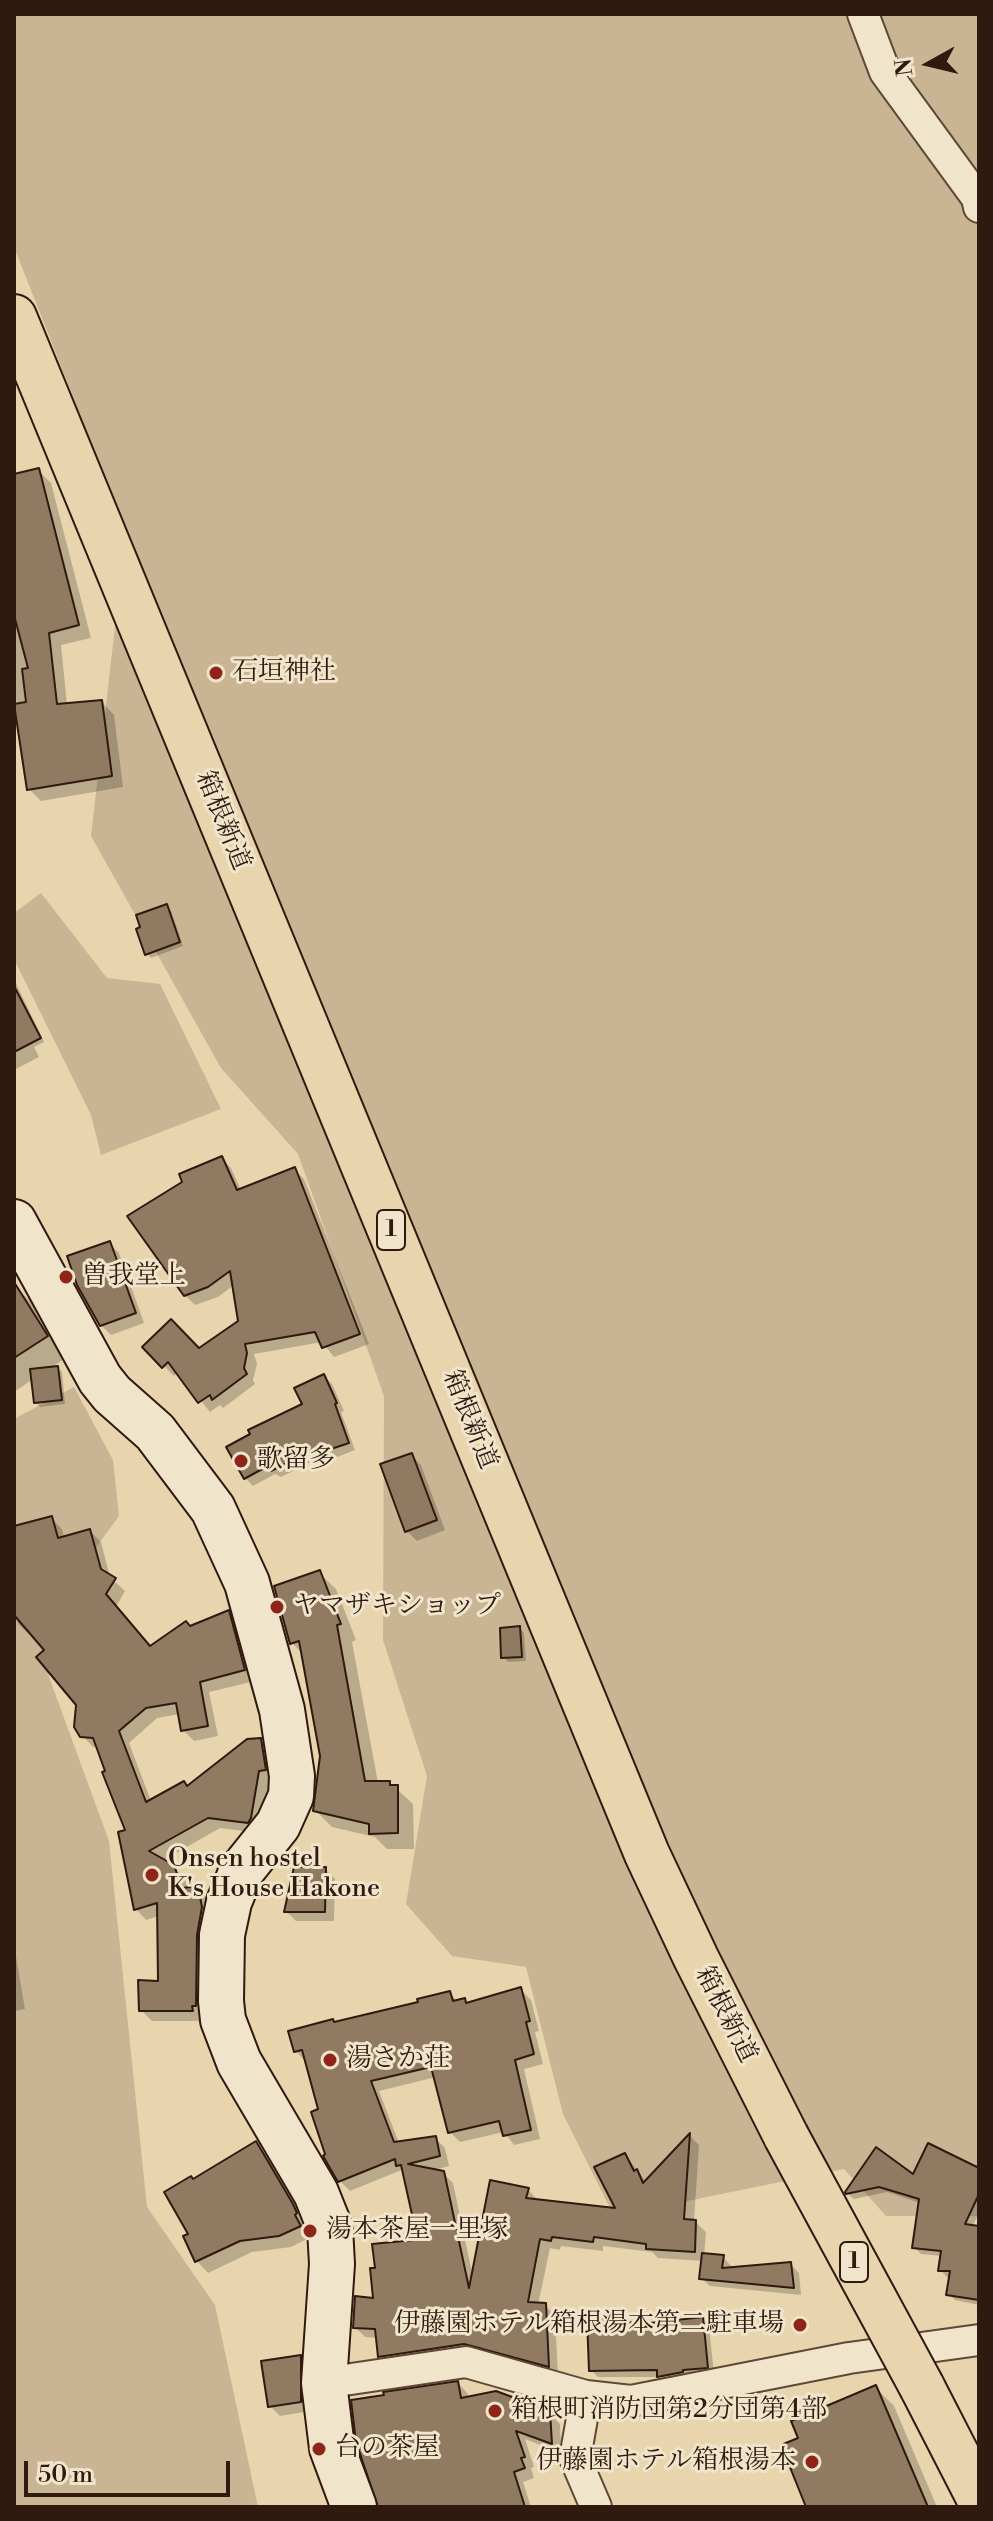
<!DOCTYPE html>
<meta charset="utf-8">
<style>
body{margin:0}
#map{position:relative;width:993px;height:2521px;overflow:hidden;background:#e8d5ae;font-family:"Libre Bodoni",serif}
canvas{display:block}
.frame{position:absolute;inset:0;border:16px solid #30190f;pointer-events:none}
.north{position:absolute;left:889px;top:24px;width:80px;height:80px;-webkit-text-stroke:6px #f0e4ca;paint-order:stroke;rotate:262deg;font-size:22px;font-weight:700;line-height:32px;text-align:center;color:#30190f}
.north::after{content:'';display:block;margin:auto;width:28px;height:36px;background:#30190f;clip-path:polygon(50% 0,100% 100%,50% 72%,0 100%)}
.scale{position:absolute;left:24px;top:2461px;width:206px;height:36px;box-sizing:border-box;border:4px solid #30190f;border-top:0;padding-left:10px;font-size:24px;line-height:28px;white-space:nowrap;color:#30190f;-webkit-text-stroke:6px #f0e4ca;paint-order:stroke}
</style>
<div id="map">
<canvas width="993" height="2521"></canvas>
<div class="frame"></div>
<div class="north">N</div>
<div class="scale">50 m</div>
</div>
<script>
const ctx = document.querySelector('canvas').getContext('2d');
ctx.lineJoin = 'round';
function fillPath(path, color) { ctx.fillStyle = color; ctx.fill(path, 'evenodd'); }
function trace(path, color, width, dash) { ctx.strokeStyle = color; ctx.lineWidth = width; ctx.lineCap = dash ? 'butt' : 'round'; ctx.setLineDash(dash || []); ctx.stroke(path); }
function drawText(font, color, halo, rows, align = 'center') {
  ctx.font = font + ' "Libre Bodoni","Noto Serif JP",serif'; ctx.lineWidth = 6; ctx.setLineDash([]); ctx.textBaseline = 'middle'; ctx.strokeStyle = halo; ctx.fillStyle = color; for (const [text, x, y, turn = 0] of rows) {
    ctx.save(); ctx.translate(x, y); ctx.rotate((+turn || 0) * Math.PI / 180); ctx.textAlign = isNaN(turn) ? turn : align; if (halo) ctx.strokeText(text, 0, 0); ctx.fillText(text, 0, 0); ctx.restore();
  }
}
const green = new Path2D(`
 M14 14H979V2216H886L844 2169 614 2216 563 2114 526 1967 452 1956 406 1904 427 1776 383 1640 384 1396 298 1154 221 1068 91 836 126 531 14 247Z
 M41 893 107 978 160 984 221 1109 101 1155 91 1115 14 959V913Z
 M74 1387 113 1460 119 1516 59 1598 48 1674 109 1841 147 2207 215 2305 258 2507H14V1419Z`);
const shadow = new Path2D(`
 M38 470 51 483 91 638 61 645 67 705 102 702 114 715 123 787 41 801 29 789 14 684V476Z
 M166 906 171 911 183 946 151 958 147 953 143 928Z
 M14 979 44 1042 34 1047 39 1057 14 1070Z
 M221 1158 231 1168 241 1190 294 1169 304 1179 369 1344 334 1357 322 1342 254 1354 257 1364 253 1380 255 1384 223 1408 220 1405 210 1412 178 1372 174 1376 145 1347 199 1351 240 1322 234 1285 218 1297 195 1305 185 1295Z
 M109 1243 119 1253 144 1323 111 1335 101 1325Z
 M14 1285 34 1305 63 1350 64 1359 49 1369 58 1368 62 1372 65 1404 40 1407 35 1402 33 1379 14 1392Z
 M324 1376 332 1384 344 1411 341 1412 355 1450 332 1459 327 1454 281 1477 275 1474 253 1486 245 1478Z
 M411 1455 421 1465 445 1530 417 1541 407 1531Z
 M51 1518 62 1529 64 1538 90 1531 101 1542 110 1577 125 1591 116 1607 151 1648 228 1613 239 1623 255 1681 209 1692 218 1736 194 1741 183 1730 180 1714 157 1718 129 1743 151 1801 188 1788 260 1740 271 1751 276 1781H269L261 1830 259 1833 220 1828 162 1861 173 1867 185 1879 188 1889 198 1888 209 1899 203 2021H152L141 2010 160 1983 159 1916 146 1920 136 1909 128 1832 99 1748 93 1747 82 1735 78 1704 47 1651 32 1633 29 1634 18 1624 14 1610V1528Z
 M319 1573 336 1589 356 1640 352 1642 378 1783H390L413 1804 414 1849H387L375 1837 332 1827 315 1810 322 1756 304 1655 292 1643Z
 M519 1628 524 1633 526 1661 508 1662 503 1657Z
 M325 1869 335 1879 334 1921H296L286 1911Z
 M14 1945 25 2009 14 2011Z
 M521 1990 531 2000 539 2031 535 2032 543 2064 524 2069 540 2139 514 2145 504 2132 460 2142 450 2132 436 2077 379 2091 399 2143 435 2138 445 2148 449 2166 430 2171 443 2173 453 2183 473 2277 528 2190 538 2200 619 2210 625 2155 646 2182 690 2136 699 2145 694 2221 706 2232 704 2256 723 2257 731 2266V2269L790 2264 799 2273 801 2295 710 2286 701 2278 703 2261 658 2258 652 2252 603 2246V2251L561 2246 560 2250 550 2248 538 2305H545L555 2316 558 2375 390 2366 380 2356 378 2338 365 2337 355 2327 419 2237 404 2169 350 2191 340 2181 305 2061 296 2051 335 2024 421 2004 449 1993 458 2002 464 2000 468 2004Z
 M256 2143 267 2155 304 2217 307 2225 305 2227 311 2237 291 2247 252 2252 208 2273 197 2261 186 2237 191 2235 193 2181Z
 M979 2170V2213L972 2227 979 2228V2305L955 2300 948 2294 951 2277H947L940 2270 942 2256 921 2254 914 2247 920 2203 887 2192 854 2199 847 2193 914 2177Z
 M702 2319 709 2327 714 2374 667 2384 660 2377H598L591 2370 620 2320 625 2325 642 2326Z
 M300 2357 310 2366V2411L280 2416 270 2406Z
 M458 2383 468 2394 469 2398 549 2413 560 2424 561 2453 525 2439 534 2467 531 2468 534 2478 523 2482 531 2507H380Z
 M875 2387 894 2406 937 2507H808L800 2439Z`);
const building = new Path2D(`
 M39 468 79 625 49 633 57 704 102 700 112 776 27 790 14 704 26 702 22 669 28 668 14 615V474Z
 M167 904 180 942 145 955 136 929 140 927 136 915Z
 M14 986 41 1038 14 1052Z
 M222 1156 237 1190 295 1167 360 1334 322 1348 315 1332 245 1344 247 1353 244 1368 247 1374 212 1400 210 1395 198 1403 168 1362 162 1368 142 1347 171 1319 199 1348 238 1321 230 1271 208 1287 184 1296 127 1216 182 1182 179 1174Z
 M110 1241 136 1313 100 1326 77 1285 67 1256Z
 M14 1282 48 1336 14 1358Z
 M58 1366 62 1400 34 1403 30 1369Z
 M324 1374 337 1403 335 1404 349 1443 322 1452 320 1446 271 1471 269 1466 266 1467 244 1479 226 1447 250 1434 248 1430 302 1404 294 1388Z
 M412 1453 437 1520 405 1532 380 1464Z
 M52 1516 58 1538 90 1529 101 1569 116 1578 106 1594 150 1646 186 1621 190 1626 229 1610 245 1670 200 1682 208 1726 181 1731 176 1703 146 1708 119 1731 146 1802 184 1781 187 1786 247 1739 261 1738 266 1770 259 1771 251 1818 248 1823 208 1818 149 1851 174 1865 182 1888 198 1886 202 1907 197 1935 196 2006H192L193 2011H139L138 1980 158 1981 157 1903 134 1910 118 1832 125 1830 102 1772 105 1771 93 1738 80 1737 74 1727 76 1705 36 1657 44 1650 14 1615V1526Z
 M320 1570 341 1624 337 1625 365 1781H390V1785H398V1833L369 1834V1824L313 1811 320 1756 299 1641 290 1644 274 1586Z
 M520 1626 522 1657 501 1658 500 1628Z
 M294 1867H326L325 1912H284Z
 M521 1987 530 2021 526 2022 534 2054 515 2060 531 2130 503 2136 499 2121 448 2133 431 2067 371 2081 394 2142 436 2136 440 2156 408 2164 444 2171 469 2288 490 2180 529 2188 526 2198 615 2208 594 2167 625 2153 634 2171 637 2169 643 2183 690 2133 684 2219 696 2220 695 2252 646 2249V2244L594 2237 593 2242 552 2237 551 2241 540 2239 528 2302 546 2303 549 2367 464 2344 378 2357 375 2329 353 2328 355 2296 373 2298 370 2268H375L372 2244 414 2240 417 2237 401 2165 396 2166 395 2159 338 2182 323 2156 325 2154 311 2112 318 2109 302 2050 294 2052 288 2031 333 2019 334 2022 418 2002 417 1999 450 1991 453 2001 465 1998 466 2003Z
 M256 2141 293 2204 297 2213 295 2215 301 2226 279 2236 240 2241 195 2262 183 2236 188 2234 164 2192 191 2176 193 2179Z
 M928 2143 979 2168V2194L965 2224 979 2226V2300L946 2295 950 2271H938L941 2251 912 2248 919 2199 879 2187 846 2194 845 2192 876 2147 913 2174Z
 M702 2253 724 2255 722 2268 791 2262 794 2288 699 2279Z
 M703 2317 708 2368 683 2370V2372L657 2377V2370L589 2371 587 2318H620L621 2323 640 2322 641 2324Z
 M301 2355V2402L268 2407 261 2361Z
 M458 2381 461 2398 496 2391 550 2411 552 2444 516 2431 525 2457 521 2458 525 2468 514 2472 525 2507H378L356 2442 351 2400 384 2395 383 2392Z
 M876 2385 928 2507H806L781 2445 798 2438 791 2421Z`);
const minor = new Path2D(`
 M863 14 885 72 977 198 979 207
 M324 2383 466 2362 586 2396 631 2401 849 2358 979 2340
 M586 2396 575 2458 596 2507`);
const secondary = new Path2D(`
 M14 1222 100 1379 112 1394 155 1432 213 1509 247 1583 282 1710 292 1776 291 1796 278 1825 242 1870 229 1902 222 1935 221 2001 223 2020 239 2062 316 2193 330 2228 332 2264 324 2383 332 2448 354 2507`);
const motorway = new Path2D(`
 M14 317 647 1854 696 1958 786 2136
 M922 2387 979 2498`);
const motorwayBridge = new Path2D(`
 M786 2136 922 2387`);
const markers = [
 [216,673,8,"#8f2418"],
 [66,1277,8,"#8f2418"],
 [241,1461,8,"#8f2418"],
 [277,1607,8,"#8f2418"],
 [152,1875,8,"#8f2418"],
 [330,2060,8,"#8f2418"],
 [310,2231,8,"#8f2418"],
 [800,2325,8,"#8f2418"],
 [495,2411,8,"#8f2418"],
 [319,2449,8,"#8f2418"],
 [812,2462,8,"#8f2418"]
];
const shields = [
 [391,1230,28],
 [854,2262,28]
];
const shieldNames = [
 ["1",391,1230],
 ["1",854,2262]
];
const poiNames = [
 ["石垣神社",232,673],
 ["曽我堂上",82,1277],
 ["歌留多",257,1461],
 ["ヤマザキショップ",293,1607],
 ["Onsen hostel",168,1860],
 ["K's House Hakone",168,1890],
 ["湯さか荘",346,2060],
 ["湯本茶屋一里塚",326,2231],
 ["伊藤園ホテル箱根湯本第二駐車場",784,2325,"right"],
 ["箱根町消防団第2分団第4部",511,2411],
 ["台の茶屋",335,2449],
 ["伊藤園ホテル箱根湯本",796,2462,"right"]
];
const streetNames = [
 ["箱根新道",222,821,68],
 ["箱根新道",469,1420,68],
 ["箱根新道",725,2015,63]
];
fillPath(green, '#c9b593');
fillPath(shadow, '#0003');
fillPath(building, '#907b62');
trace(building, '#30190f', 2);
trace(minor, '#5e4837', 34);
trace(secondary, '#30190f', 48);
trace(motorway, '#30190f', 48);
trace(minor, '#f0e4ca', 30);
trace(secondary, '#f0e4ca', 44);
trace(motorway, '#e8d5ae', 44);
trace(motorwayBridge, '#30190f', 48, []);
trace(motorwayBridge, '#e8d5ae', 44);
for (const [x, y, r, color] of markers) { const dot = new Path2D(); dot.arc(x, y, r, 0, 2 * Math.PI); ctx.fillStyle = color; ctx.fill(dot); trace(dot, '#f0e4ca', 3); }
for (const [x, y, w] of shields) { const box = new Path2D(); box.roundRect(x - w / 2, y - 20, w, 40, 6); ctx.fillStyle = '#f0e4ca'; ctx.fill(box); trace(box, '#30190f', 2); }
drawText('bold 24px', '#30190f', null, shieldNames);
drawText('26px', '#30190f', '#f0e4ca', poiNames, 'left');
drawText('26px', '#30190f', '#f0e4ca', streetNames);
</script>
